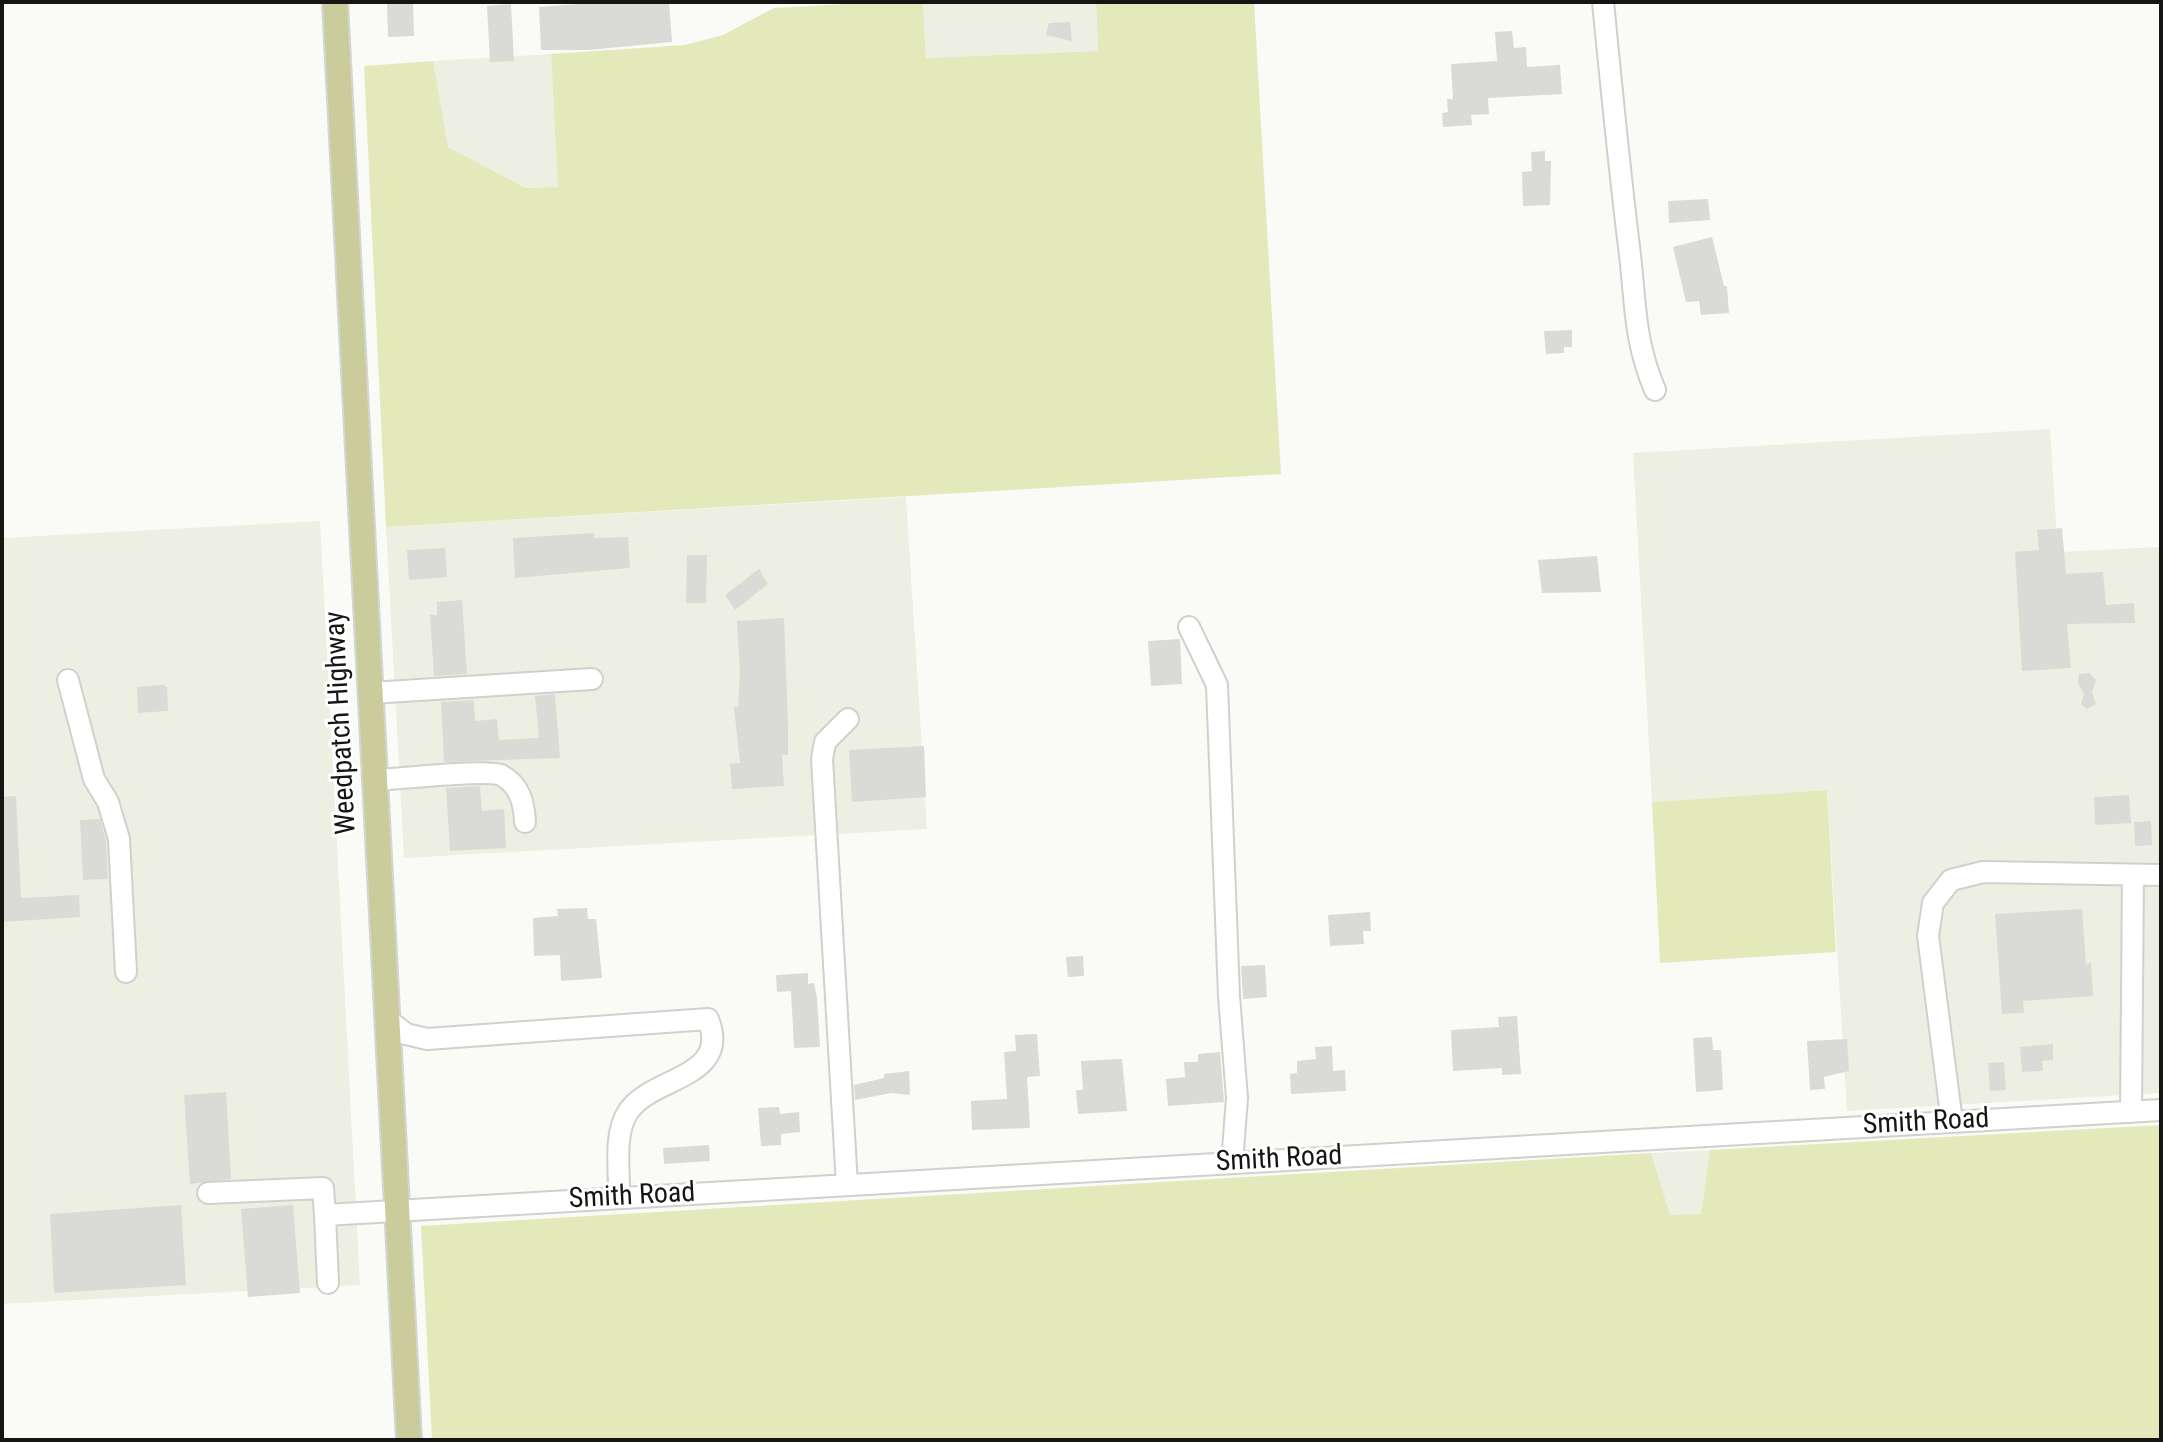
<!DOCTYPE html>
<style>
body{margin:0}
#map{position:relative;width:2163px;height:1442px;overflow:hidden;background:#fafbf6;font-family:"Roboto Condensed",sans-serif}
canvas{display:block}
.frame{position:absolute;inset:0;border:4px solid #151514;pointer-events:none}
</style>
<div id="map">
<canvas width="2163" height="1442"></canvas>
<div class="frame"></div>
</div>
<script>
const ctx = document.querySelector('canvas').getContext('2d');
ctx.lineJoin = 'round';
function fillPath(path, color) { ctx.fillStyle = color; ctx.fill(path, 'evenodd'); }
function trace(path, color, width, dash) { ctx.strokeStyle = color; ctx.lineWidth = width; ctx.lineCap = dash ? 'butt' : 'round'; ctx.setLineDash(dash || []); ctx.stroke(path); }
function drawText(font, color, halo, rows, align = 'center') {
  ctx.font = font + ' "Roboto Condensed",sans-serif'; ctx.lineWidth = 6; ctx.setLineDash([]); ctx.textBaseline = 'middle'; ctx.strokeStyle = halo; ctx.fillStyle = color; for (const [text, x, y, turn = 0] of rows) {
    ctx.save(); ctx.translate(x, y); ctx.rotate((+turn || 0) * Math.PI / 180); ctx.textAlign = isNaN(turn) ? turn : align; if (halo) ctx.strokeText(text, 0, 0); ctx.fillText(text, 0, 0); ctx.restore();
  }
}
const built = new Path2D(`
 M923 2H1096L1098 51 926 58Z
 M551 54 559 187 527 188 447 147 433 61Z
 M2050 429 2058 552 2161 547V1093L1847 1111 1827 790 1652 802 1633 453Z
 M906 497 927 829 404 858 386 527Z
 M320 521 360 1285 2 1304V538Z
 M1710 1150 1701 1214 1670 1216 1651 1153Z`);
const green = new Path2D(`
 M882 2H923L926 58 1098 51 1096 2H1254L1281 474 386 527 364 66 433 61 448 147 526 188 558 187 551 54 685 45 723 35 774 8Z
 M1827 790 1836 952 1660 963 1652 802Z
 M2161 1125V1440H432L421 1226 1651 1153 1670 1215 1701 1214 1710 1150Z`);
const building = new Path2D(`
 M603 2H669L672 42 589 50H541L539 7Z
 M413 3 414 36 388 37 387 4Z
 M511 4 514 61 490 62 487 6Z
 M1070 22 1072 41 1046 35 1049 23Z
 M1512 31 1514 48 1526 47 1527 67 1560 65 1562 94 1488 98 1489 114 1471 115 1472 125 1443 127 1442 113 1448 112 1447 99H1453L1451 64 1497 61 1495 32Z
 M1545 151V161H1551L1550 205 1523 206 1522 172 1532 171 1531 152Z
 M1708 199 1710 220 1669 223 1668 201Z
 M1712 237 1724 286H1727L1729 313 1701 315 1699 301 1686 302 1673 247Z
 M1572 330V347H1564V353L1546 354 1544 331Z
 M2062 528 2066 574 2103 572 2106 605 2134 603 2135 623 2067 624 2071 668 2022 671 2015 552 2039 550 2037 530Z
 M594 533V538L628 537 630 568 515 578 513 538Z
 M445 548 447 577 409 580 407 550Z
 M687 555H707L706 603H686Z
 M1597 556 1601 592 1542 593 1538 560Z
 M759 569 768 584 735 610 725 595Z
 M462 600 467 674 434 676 430 615H437V602Z
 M784 618 788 724V755H782L784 786 732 789 730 764 740 763 734 707H738L740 672 737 621Z
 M1180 639 1182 684 1151 686 1148 641Z
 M2089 673 2096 680 2092 693 2096 704 2087 709 2081 704 2084 694 2078 683 2079 674Z
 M163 685 167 687 168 711 138 713 137 687Z
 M555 694 560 758 444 762 441 702 474 700 475 721 497 719 499 740 539 738 535 696Z
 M924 746 926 797 852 802 849 750Z
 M480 786 482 811 504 809 506 848 450 851 446 788Z
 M2129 795 2131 823 2095 825 2094 797Z
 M16 796 21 898 79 895 80 917 2 922V797Z
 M100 819 106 841 108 879 83 880 80 820Z
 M2151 821 2152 845 2135 846 2134 822Z
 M587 908 588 919H596L602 978 561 981 560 955 534 956 533 918 558 916 557 909Z
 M2082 909 2086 964 2091 963 2093 996 2023 1001 2024 1013 2002 1014 1995 914Z
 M1370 912 1371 931H1363L1364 944 1330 946 1328 915Z
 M1083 956 1084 976 1068 977 1066 957Z
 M1265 965 1267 997 1243 999 1241 966Z
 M808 973V984L814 983 817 998 820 1047 794 1048 791 991 777 992 776 975Z
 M1517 1016 1521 1074 1502 1075V1068L1453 1071 1451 1030 1499 1027 1498 1017Z
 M1037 1034 1040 1076 1027 1077 1030 1128 972 1130 971 1101 1007 1099 1004 1052 1016 1051 1015 1035Z
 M1712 1037 1713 1050H1721L1723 1090 1696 1092 1693 1038Z
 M1847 1039 1849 1071 1824 1077 1825 1089 1810 1090 1807 1041Z
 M2053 1044V1060L2042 1061 2043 1071 2022 1072 2020 1047Z
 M1332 1046 1333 1071 1345 1070 1346 1091 1291 1094 1290 1074 1297 1073V1061L1316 1059 1315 1047Z
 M1220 1052 1224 1102 1168 1106 1166 1079 1185 1077 1184 1062H1198V1054Z
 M1122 1059 1127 1111 1078 1114 1076 1090H1083L1081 1061Z
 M2004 1062 2006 1090 1990 1091 1988 1063Z
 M909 1071 910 1095 891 1093 855 1100 854 1085 884 1078V1074Z
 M226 1092 231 1179 190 1184 184 1095Z
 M779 1107 780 1114 799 1112 800 1132 781 1134V1145L761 1146 758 1108Z
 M709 1145 710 1161 664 1164 663 1148Z
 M181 1205 186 1285 54 1293 50 1214Z
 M293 1205 300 1293 248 1297 241 1209Z`);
const minor = new Path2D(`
 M1603 2C1611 84 1619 165 1629 247 1636 301 1633 338 1655 390
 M1189 627 1217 685 1229 996 1237 1098 1232 1163
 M68 680 94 779 108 802 119 839 126 972
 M371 693 592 679
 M376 780C398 779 486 769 501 775 520 785 524 803 525 822
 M388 1020 406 1034 427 1039 708 1019C732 1079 651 1076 628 1112 613 1134 620 1173 619 1198
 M2131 1112 2133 875
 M1952 1122 1928 936 1933 903 1951 880 1983 872 2161 875
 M847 1185 822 759 825 742 848 719
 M208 1193 323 1188 325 1215 2161 1110
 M325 1215 328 1283`);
const major = new Path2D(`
 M335 2 409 1440`);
const streetNames = [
 ["Weedpatch Highway",342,723,-93],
 ["Smith Road",1926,1123,-3],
 ["Smith Road",1279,1160,-3],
 ["Smith Road",632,1197,-3]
];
fillPath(built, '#eeefe3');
fillPath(green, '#e4e9bc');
fillPath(building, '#dadbd6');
trace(minor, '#d0d1cc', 24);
trace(major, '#d5d5d5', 28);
trace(minor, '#fff', 20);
trace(major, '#cacd9b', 24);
drawText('28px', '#151514', '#fff', streetNames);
</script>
